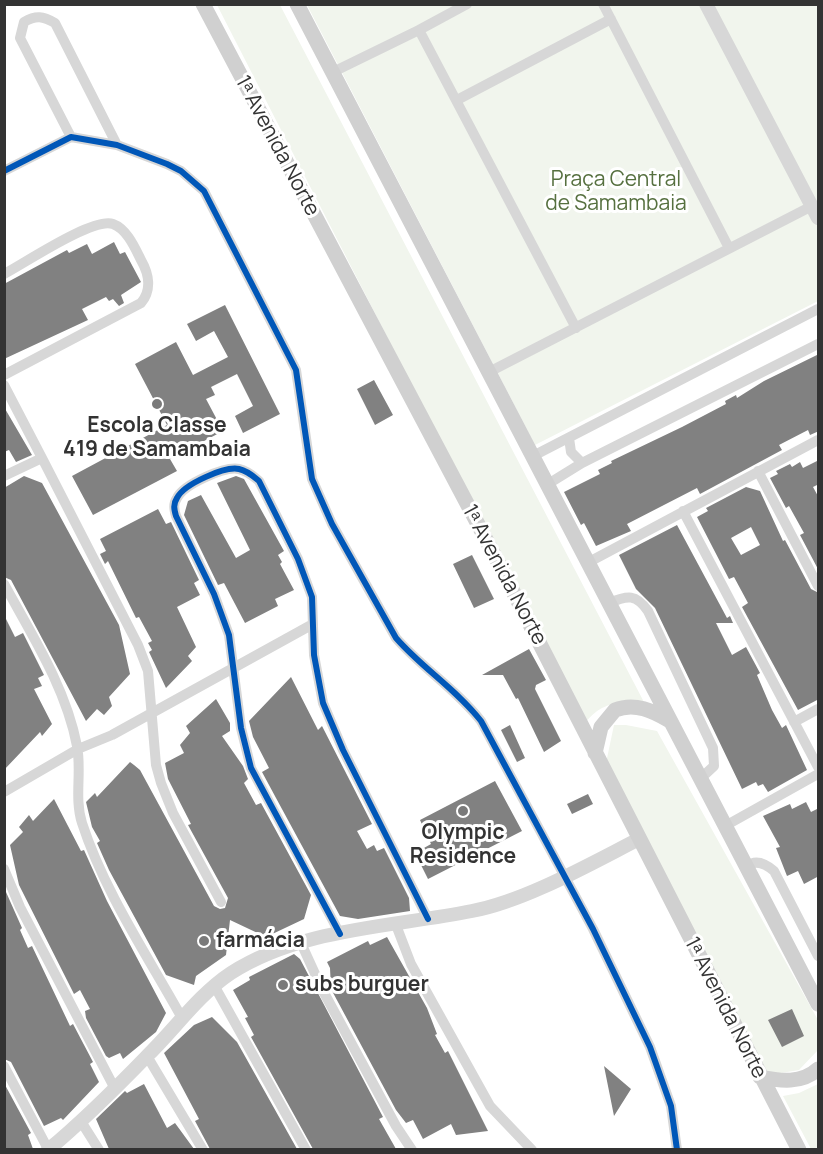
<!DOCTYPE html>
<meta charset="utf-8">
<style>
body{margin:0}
#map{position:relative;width:823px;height:1154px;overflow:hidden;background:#fff;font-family:Manrope,sans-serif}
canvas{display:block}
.frame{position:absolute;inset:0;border:6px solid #333;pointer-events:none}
</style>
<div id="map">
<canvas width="823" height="1154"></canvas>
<div class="frame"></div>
</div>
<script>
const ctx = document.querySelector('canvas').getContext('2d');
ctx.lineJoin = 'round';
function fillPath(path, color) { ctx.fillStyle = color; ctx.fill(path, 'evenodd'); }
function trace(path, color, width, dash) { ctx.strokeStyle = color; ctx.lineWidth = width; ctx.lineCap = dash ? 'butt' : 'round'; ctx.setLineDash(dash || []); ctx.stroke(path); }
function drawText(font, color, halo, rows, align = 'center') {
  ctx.font = font + ' Manrope,sans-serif'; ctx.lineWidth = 6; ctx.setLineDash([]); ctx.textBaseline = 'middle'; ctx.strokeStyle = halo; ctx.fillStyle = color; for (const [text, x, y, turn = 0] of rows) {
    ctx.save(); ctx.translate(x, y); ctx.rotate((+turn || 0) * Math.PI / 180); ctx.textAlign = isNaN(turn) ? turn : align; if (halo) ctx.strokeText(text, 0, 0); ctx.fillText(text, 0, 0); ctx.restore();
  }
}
const green = new Path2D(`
 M217 5H280L645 704C618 702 603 701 585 723Z
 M307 5H818V301L535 445Z
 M614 725H626L657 731 818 1020V1050L799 1070 763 1076 606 763Z
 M818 1084V1149H811L783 1096 799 1093Z`);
const building = new Path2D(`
 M114 242 120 254 125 252 141 282 121 295 124 303 119 306 113 299 109 301 106 297 82 309 88 320 4 359V284L67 250 69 253 87 244 92 254Z
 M225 305 280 414 243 433 235 416 253 406 237 374 211 387 215 395 206 399 223 431 170 459 177 471 93 515 72 476 167 425 135 364 176 342 193 375 228 357 214 331 196 341 187 324Z
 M819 354V431L810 435 808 430 779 445 782 450 700 494 697 488 627 524 631 531 596 546 584 523 581 525 564 492 600 474 598 470 612 463 611 461 682 427 726 404 725 401 736 395 737 398 764 381Z
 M374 380 393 415 375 425 357 389Z
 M4 407 32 455 16 462 9 450 4 452Z
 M819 460V484L813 487 819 498V571L800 535 804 533 789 506 786 508 770 478 778 474 776 471 790 464 792 467 800 462 803 468Z
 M24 476 42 483 119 625 130 674 109 697 112 706 104 715 97 709 86 721 11 580 4 577V488Z
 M236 476 244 479 284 551 278 555 282 562 280 564 294 590 275 599 278 606 245 623 224 583 218 585 184 515 188 501 201 495 236 558 250 550 217 483Z
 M746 487 760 491 783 541 785 540 811 589 819 593V699L798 710 742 607 748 603 734 577 729 579 697 517 708 511 706 508ZM751 527 760 545 741 555 731 538Z
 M158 509 166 524 171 522 199 580 194 583 200 595 177 607 196 647 188 656 192 661 166 688 149 652 152 650 148 643 152 641 139 617 136 618 108 561 105 564 100 554 106 551 100 539Z
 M677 525 727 618 730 616 733 623H716L732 655 746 647 760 673 757 675 772 710 782 728 786 725 807 770 768 792 763 784 758 786 756 782 742 789 655 608 636 589 619 555Z
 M472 555 494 599 474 608 453 564Z
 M4 615 15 637 23 633 44 675 38 678 42 686 34 689 52 724 42 736 40 732 4 770Z
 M529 649 546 680 536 685 535 689 561 741 544 752 518 698 516 699 503 675H482Z
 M291 677 318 730 322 726 372 824 357 831 367 849 374 845 377 851 384 848 409 898 410 911 358 919 340 916 276 798 262 772 269 768 253 737 249 721Z
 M216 699 230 723V731L222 736 243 766 248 779 244 783 256 805 261 803 311 895 304 919 266 937 230 920 226 955 196 976 194 985 166 975 109 870 97 843 100 841 92 827 86 802 95 793 97 797 130 762 134 765 140 770 214 906 220 909 225 908 228 898 188 825 191 824 168 779 165 763 184 753 180 745 190 733 186 726Z
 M510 725 525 758 517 762 501 730Z
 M495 781 522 831 428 879 415 853 431 844 420 820Z
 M588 794 593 804 572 814 567 804Z
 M54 799 81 851 84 850 107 901 166 1013 156 1032 123 1059 120 1053 109 1058 106 1056 86 1018 85 1011 90 1009 80 990 74 994 19 885 10 845 23 832 19 827 29 815 33 821Z
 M806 802 811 812 819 808V876L804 884 798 871 787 876 776 848 780 847 763 816 790 804 792 809Z
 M6 892 22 928 20 930 28 948 32 946 70 1026 73 1024 93 1062 90 1064 99 1082 63 1120 61 1118 44 1126 11 1062 4 1059Z
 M387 937 427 1008 437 1034 435 1035 445 1053 448 1051 488 1131 456 1135 451 1124 423 1139 413 1120 406 1123 396 1110 331 989 330 968 327 962 368 941 370 945Z
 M294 954 300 959 383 1117 379 1119 396 1149H313L251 1037 254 1035 245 1018 248 1017 233 990 250 980 249 977Z
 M792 1009 804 1036 782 1047 768 1020Z
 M212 1017 237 1042 297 1149H210L195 1121 199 1119 164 1053 194 1025Z
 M604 1066 631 1089 614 1116Z
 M4 1083 31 1133 28 1135 33 1149H4Z
 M144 1084 167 1128 175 1123 194 1149H109L96 1119 125 1091 127 1093Z`);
const minor = new Path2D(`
 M603 4 729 248
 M419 30 467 4
 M333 72 419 30 576 328
 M457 100 611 19
 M71 137 20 38 24 22C36 15 43 16 55 23L117 145
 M4 171 71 137 117 145 167 164 181 171 204 191 296 370 312 479 332 524 396 638C422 668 456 689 481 721L593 929 650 1047 671 1106 677 1150
 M4 274C25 263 93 217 113 224 127 229 135 248 141 260 149 274 152 290 141 303L4 375
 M489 372 812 206
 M4 385 42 458
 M569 438 571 452 582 463
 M533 456 818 309
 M758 471 818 586
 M4 476 42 458 138 645 148 671 156 765 161 783 173 813 221 902
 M548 484 582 463 818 344
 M683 511 818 767
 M589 562 818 440
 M4 584C32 635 66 688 77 746 82 771 74 798 82 823 104 891 147 955 182 1018
 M609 603C628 595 636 594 648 611L713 748 714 766 700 779
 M794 722 818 709
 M4 792 78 749 112 735 313 624
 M725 826 818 774
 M747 866C756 859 766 864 774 871L818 956
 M4 869 20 907 114 1087
 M396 925 411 964 490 1106 532 1150
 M340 934 251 768 241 728 229 635 214 594 176 516C174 509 173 504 177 498 184 484 225 466 239 469 248 471 253 476 259 481L298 559 312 597 314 655 323 703 343 750 428 919
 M301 943 322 989 396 1126 412 1150
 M215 987 306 1150
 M147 1056 203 1150
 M4 1066 48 1149
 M82 1123 99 1150`);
const tertiary = new Path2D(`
 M706 4 818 218
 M48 1150C83 1121 115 1089 147 1056 175 1029 198 995 231 973 301 928 393 927 472 911 525 901 590 864 639 839`);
const secondary = new Path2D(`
 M203 4 499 564 799 1150
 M297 4 818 1004
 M595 753 601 727 615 710C635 702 653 711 670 721
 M760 1077C780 1081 802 1084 818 1069`);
const cycleway = new Path2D(`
 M4 171 71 137 117 145 167 164 181 171 204 191 296 370 312 479 332 524 396 638C422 668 456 689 481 721L593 929 650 1047 671 1106 677 1150
 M340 934 251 768 241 728 229 635 214 594 176 516C174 509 173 504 177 498 184 484 225 466 239 469 248 471 253 476 259 481L298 559 312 597 314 655 323 703 343 750 428 919`);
const markers = [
 [157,404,6,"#7a7a7a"],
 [463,811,6,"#7a7a7a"],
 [204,941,6,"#7a7a7a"],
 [283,985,6,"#7a7a7a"]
];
const streetNames = [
 ["1ᵃ Avenida Norte",277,146,62],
 ["1ᵃ Avenida Norte",504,575,62],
 ["1ᵃ Avenida Norte",725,1008,63]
];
const parkNames = [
 ["Praça Central",616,180],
 ["de Samambaia",616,204]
];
const poiNames = [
 ["Escola Classe",157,426],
 ["419 de Samambaia",157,450],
 ["Olympic",463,833],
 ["Residence",463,857],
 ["farmácia",216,941,"left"],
 ["subs burguer",295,985,"left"]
];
fillPath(green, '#f1f5ed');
fillPath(building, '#818181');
trace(minor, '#d7d7d7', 10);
trace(tertiary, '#d7d7d7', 14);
trace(secondary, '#d0d0d0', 15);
trace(cycleway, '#0057b8', 6);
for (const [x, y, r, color] of markers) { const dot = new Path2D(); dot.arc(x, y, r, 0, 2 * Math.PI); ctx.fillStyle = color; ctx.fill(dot); trace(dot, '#fff', 2); }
drawText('21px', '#333', '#fff', streetNames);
drawText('21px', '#56703f', '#fff', parkNames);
drawText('bold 21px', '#333', '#fff', poiNames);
</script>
